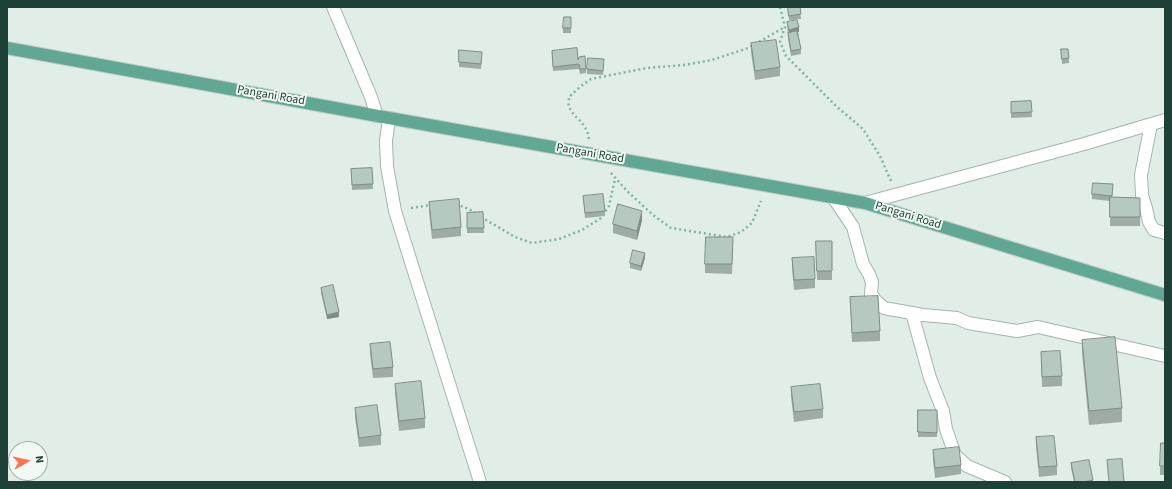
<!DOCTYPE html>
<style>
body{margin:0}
#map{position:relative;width:1172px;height:489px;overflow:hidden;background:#e1ede7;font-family:"Source Sans 3",sans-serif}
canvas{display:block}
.frame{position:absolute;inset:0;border:8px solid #1f4036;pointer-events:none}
.north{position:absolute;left:8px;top:441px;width:40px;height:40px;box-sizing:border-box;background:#f2f9f5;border:1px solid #9eafa9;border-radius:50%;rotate:82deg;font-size:11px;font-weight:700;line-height:16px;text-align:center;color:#1f4036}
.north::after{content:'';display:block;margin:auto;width:14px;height:18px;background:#ff734e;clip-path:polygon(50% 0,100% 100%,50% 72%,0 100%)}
</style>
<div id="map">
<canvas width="1172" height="489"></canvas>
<div class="frame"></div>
<div class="north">N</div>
</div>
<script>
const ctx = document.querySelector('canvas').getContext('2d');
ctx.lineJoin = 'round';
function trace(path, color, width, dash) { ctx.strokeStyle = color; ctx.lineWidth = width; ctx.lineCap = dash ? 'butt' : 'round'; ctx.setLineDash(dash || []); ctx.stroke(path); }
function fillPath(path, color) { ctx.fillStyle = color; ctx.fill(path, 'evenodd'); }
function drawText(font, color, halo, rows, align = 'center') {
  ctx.font = font + ' "Source Sans 3",sans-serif'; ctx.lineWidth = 4; ctx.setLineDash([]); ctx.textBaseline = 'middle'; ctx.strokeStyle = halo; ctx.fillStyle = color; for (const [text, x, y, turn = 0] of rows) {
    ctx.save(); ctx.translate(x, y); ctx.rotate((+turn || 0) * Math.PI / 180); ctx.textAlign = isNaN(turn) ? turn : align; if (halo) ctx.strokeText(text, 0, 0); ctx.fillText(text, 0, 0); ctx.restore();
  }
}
const path = new Path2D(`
 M780 7 785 27 780 42 786 56 836 106 863 129 880 156 891 181
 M589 139C586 120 573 119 569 106 568 104 569 100 569 97L581 86 591 79 647 68 684 65 712 60 748 48 785 27
 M611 173 627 191 653 215 671 228 727 237 741 232 752 223 761 201
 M456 204 469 209 475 213
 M411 208 431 205
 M481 217 515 237 532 243 559 239 582 230 601 218 609 206 615 179`);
const minor = new Path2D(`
 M333 7 371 97 377 116
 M389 118 386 141 387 166 395 211 480 482
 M1151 124 1141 175 1142 195 1146 208 1149 222 1154 230 1165 233
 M833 197 853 227 863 264 869 274 872 282 871 294 875 300 884 308 923 315 957 318 968 323 1017 331 1038 327 1165 356
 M865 203 1084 144 1165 120
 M912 313 930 378 943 411 946 429 955 455 967 466 1005 482`);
const major = new Path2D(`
 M7 48 389 118 865 203 1165 295`);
const wall = new Path2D(`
 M788 7H800L801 19 789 20Z
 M571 22V33H563V28Z
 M787 22 799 32H798L801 49V54L791 56 788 38Z
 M751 43 780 67V76L755 80 751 52Z
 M1061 49 1069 58V63L1062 64Z
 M459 50 482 57 481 69 459 67Z
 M552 51 578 60 586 69V73L580 74 579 69 553 71Z
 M604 64 603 75 587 74V69Z
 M1031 101 1032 117 1011 118V102Z
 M372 168 373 189 352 190 351 169Z
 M1113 189 1112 197 1140 198V226H1110V201L1092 199V194Z
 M583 196 605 211V216L585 218Z
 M429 202 461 227V236L432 239 429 211Z
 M483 212 484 233H467V213Z
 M642 220 637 240 613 233V224Z
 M816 241H832V280H817Z
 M733 247 732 274 705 273V264Z
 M645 258 641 271 630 268V263Z
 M792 258 815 279V288L794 290 792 268Z
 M321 288 339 317 327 319 321 293Z
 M850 297 880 331V341L852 342Z
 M1082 340 1122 408V422L1089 425 1082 353Z
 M370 344 393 367V377L373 378 370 353Z
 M1041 352 1062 376V386L1042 387Z
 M395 384 425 418V428L399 431 395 393Z
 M791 387 823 409V418L794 422 791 396Z
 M355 408 381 435V445L359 447 355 417Z
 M918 410H937V437H918Z
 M1036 437 1057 466V475L1039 477 1036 446Z
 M1165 443V475H1160V466Z
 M933 450 961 465V474L935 478 933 460Z
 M1071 463 1093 480V482H1074L1071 468Z`);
const shadedWall = new Path2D(`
 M799 27V32L789 34V30Z
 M642 211V220L637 240V231Z
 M645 253V258L641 271V266Z
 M339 312V317L327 319V315Z`);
const building = new Path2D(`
 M788 7H800L801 14 789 16Z
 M564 17H571V28H563Z
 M797 20 799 27 789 30 787 22Z
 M797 31 801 49 791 51 788 33Z
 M776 40 780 67 755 71 751 43Z
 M577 48 578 60 579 57 585 56 586 69H580L579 64 553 67 552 51Z
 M1061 49H1068L1069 58 1062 59Z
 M459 50 482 52 481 64 459 62Z
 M588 58 604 59 603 71 587 69Z
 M1031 101 1032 112 1011 113V102Z
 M372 168 373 184 352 185 351 169Z
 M1093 183 1113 184 1112 196 1092 194Z
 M603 194 605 211 585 213 583 196Z
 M1110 197 1140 198V217H1110Z
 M459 199 461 227 432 230 429 202Z
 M618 204 642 211 637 231 613 224Z
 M483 212 484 228H467V213Z
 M706 237H733L732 264H705Z
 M816 241H832V271H817Z
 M633 250 645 253 641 266 630 263Z
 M814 257 815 279 794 280 792 258Z
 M333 285 339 312 327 315 321 288Z
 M878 296 880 331 852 333 850 297Z
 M1115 337 1122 408 1089 411 1082 340Z
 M390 342 393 367 373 369 370 344Z
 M1060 351 1062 376 1042 377 1041 352Z
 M421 381 425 418 399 421 395 384Z
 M820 384 823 409 794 412 791 387Z
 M377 405 381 435 359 438 355 408Z
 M918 410H937V433L918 432Z
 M1054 436 1057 466 1039 467 1036 437Z
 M1161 443H1165V466H1160Z
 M959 447 961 465 935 468 933 450Z
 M1122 459 1124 482H1109L1107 460Z
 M1089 460 1093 480 1084 482H1075L1071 463Z`);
const streetNames = [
 ["Pangani Road",271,96,10],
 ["Pangani Road",590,154,10],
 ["Pangani Road",908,216,17]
];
trace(minor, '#a3b6ae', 14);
trace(major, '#c0cac7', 14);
trace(path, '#7eb5a2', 2.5, [2, 3]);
trace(minor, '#fff', 12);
trace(major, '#60a893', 12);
fillPath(wall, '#9dada5');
fillPath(shadedWall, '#7f8d86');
fillPath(building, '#b6c9c0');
trace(building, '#7f8d86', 1);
drawText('12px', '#1f4036', '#f2f9f5', streetNames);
</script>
